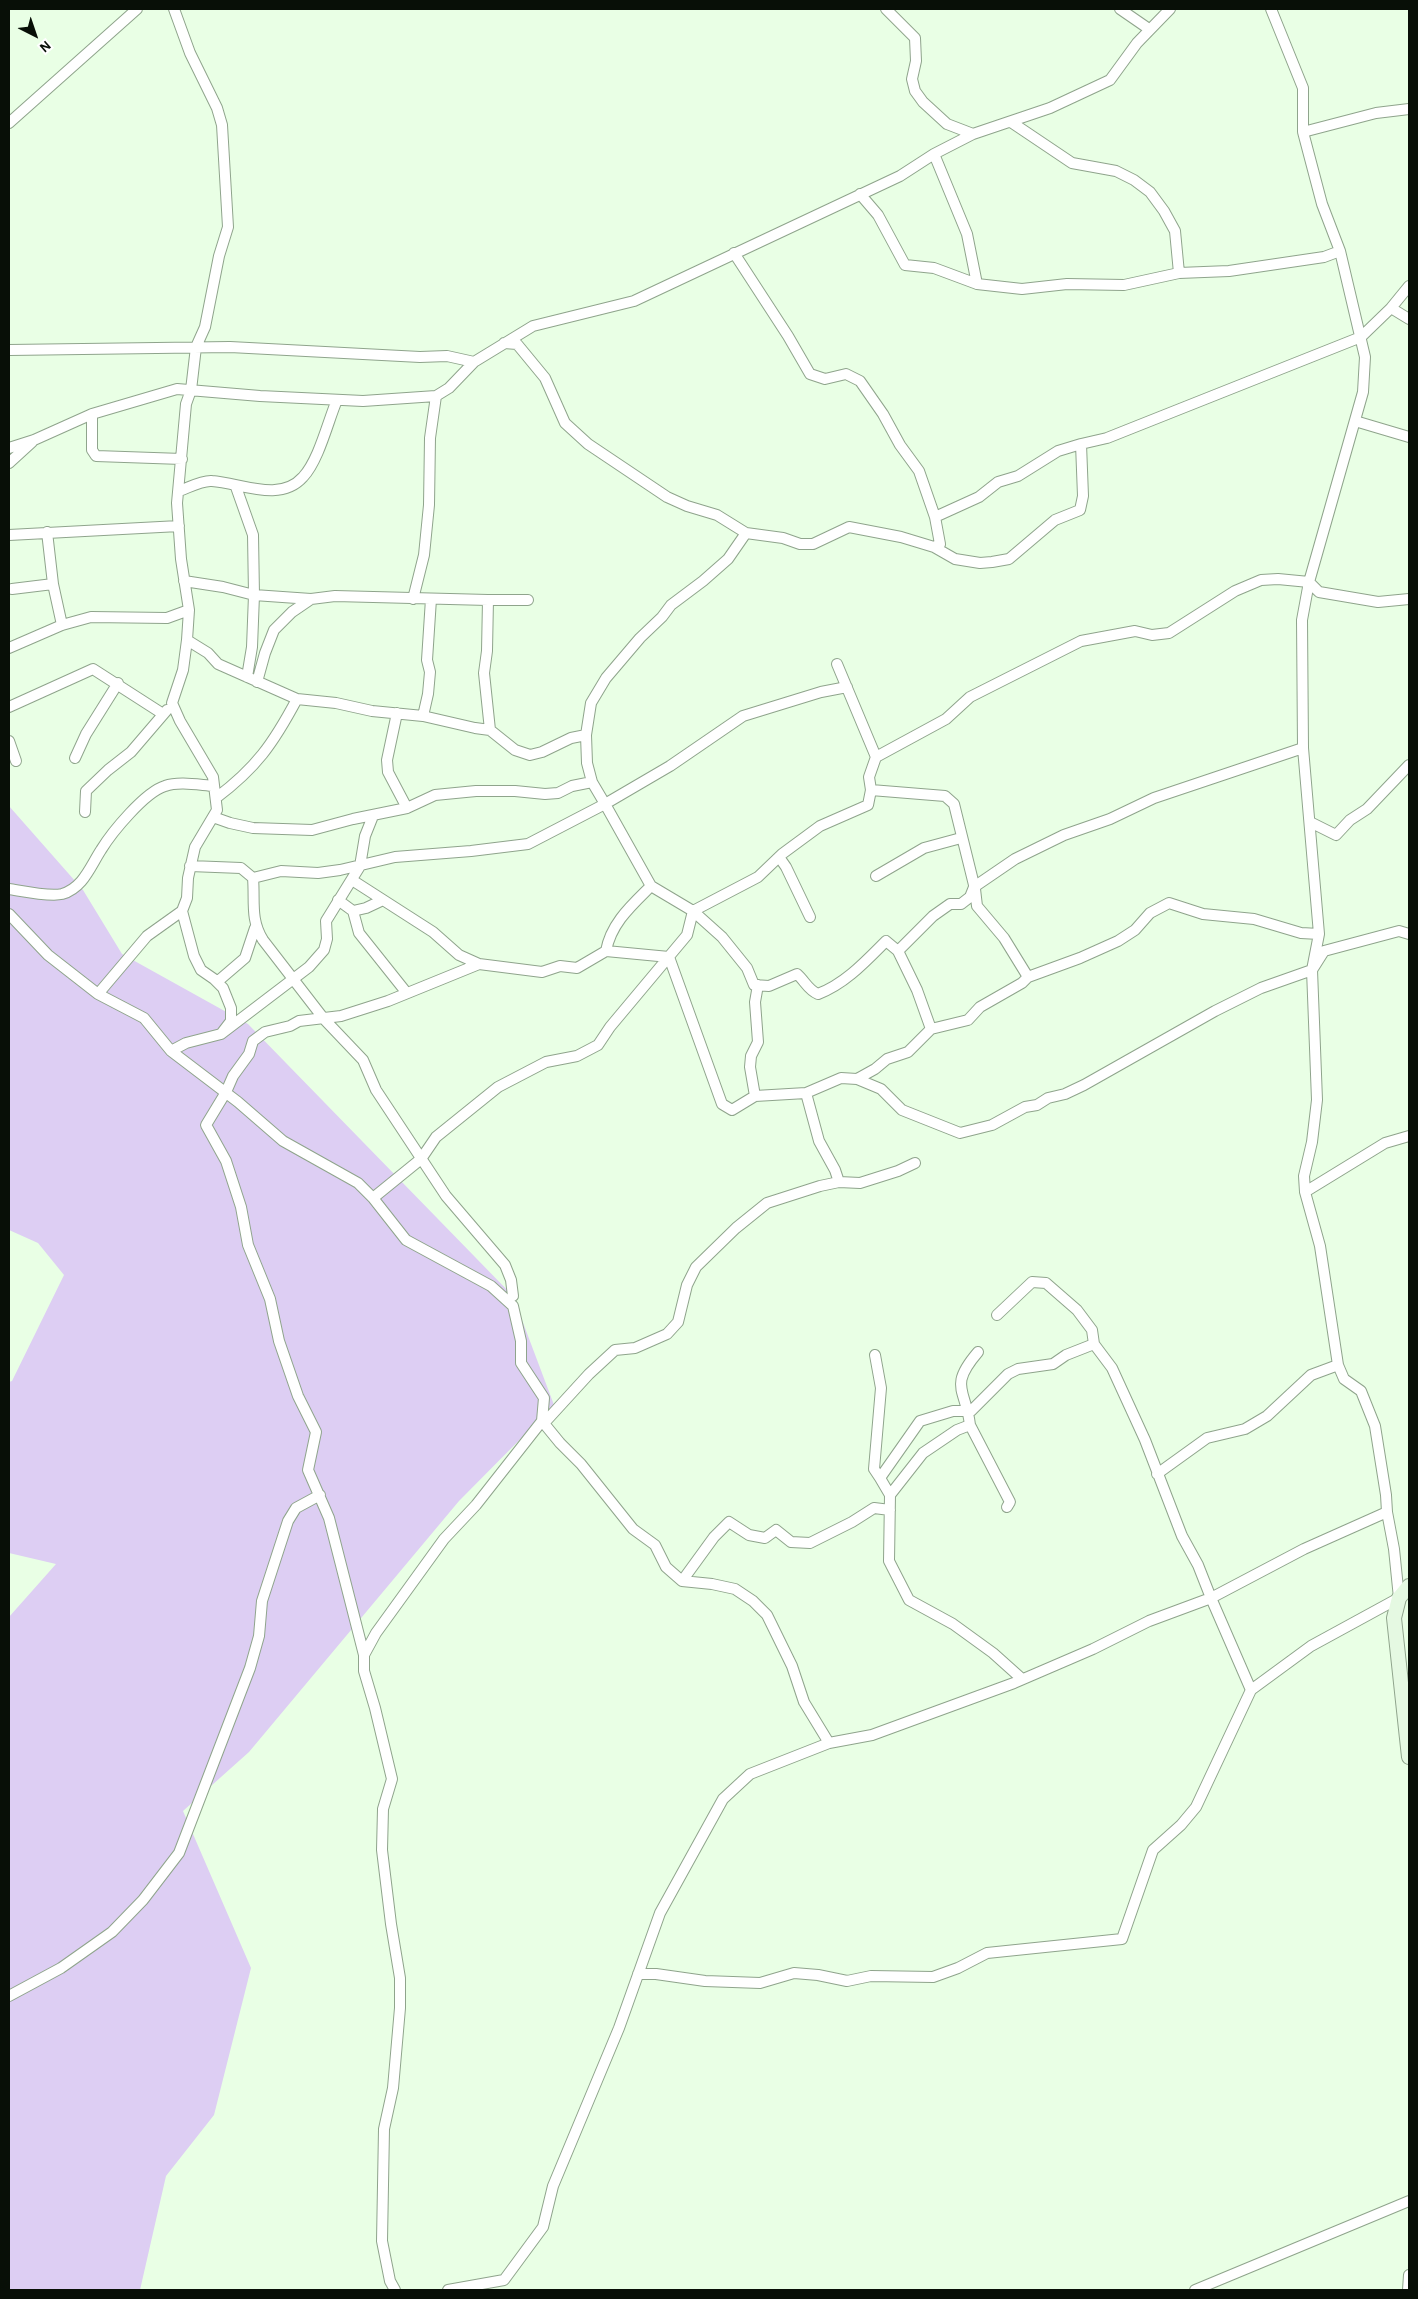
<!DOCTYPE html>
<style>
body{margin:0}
#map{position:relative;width:1418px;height:2299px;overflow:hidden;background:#e9ffe5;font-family:"Alegreya Sans",sans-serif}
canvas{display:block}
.frame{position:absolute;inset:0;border:10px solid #080f07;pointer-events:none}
.north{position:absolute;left:10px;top:10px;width:50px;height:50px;-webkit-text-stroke:4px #fff;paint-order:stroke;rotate:139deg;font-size:14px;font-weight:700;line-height:20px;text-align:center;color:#080f07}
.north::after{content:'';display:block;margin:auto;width:18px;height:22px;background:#080f07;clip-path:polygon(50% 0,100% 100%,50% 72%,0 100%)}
</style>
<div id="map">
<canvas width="1418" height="2299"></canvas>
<div class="frame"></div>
<div class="north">N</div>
</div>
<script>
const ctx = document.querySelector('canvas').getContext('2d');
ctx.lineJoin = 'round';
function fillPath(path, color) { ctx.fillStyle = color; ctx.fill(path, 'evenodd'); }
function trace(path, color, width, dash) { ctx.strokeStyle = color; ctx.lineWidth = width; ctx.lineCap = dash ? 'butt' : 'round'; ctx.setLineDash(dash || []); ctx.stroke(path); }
const green = new Path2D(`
 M9 806 83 890 122 954 248 1024 513 1296 554 1405 459 1501 249 1752 183 1811 251 1968 214 2115 166 2176 140 2290H9V1617L56 1564 9 1553V1382L12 1381 64 1275 38 1243 9 1230Z`);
const street = new Path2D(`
 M174 9 190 53 217 108 222 125 228 227 219 256 205 327 196 347 191 390 186 404 177 503 181 559 189 610 187 640 208 653 218 664 297 699 336 703 372 711 423 716 475 728 490 730 515 750 530 755 542 752 571 738 586 735
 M886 9 915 38 916 61 912 79 915 91 923 102 947 124 973 134
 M1120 9 1149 29
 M1271 9 1303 88V132
 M1011 122 1072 163 1116 171 1134 180 1150 192 1164 211 1175 231 1179 273
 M9 123 137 9
 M934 154 967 234 977 284
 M860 194 878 215 905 265 934 268 977 284 1022 289 1067 284 1124 285 1179 273 1229 271 1324 257 1340 251
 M734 253 788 336 810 374 825 379 846 374 860 381 883 414 900 445 919 471 935 517 940 544 934 547
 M1391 308 1409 319
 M504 343 517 344 545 378 565 423 588 444 667 497 687 506 717 515 746 533 783 538 800 544H813L849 527 901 537 934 547 955 559 980 563 992 562 1009 559 1055 520 1080 510 1083 496 1081 444 1107 438 1361 337 1391 308 1409 286
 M9 350 230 347 420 357 447 356 474 362
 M92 414V450L96 456 182 459
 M1355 421 1409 437
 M9 448 34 440 92 414 177 389 260 396 363 401 436 396 449 388 474 362 533 326 634 301 900 176 934 154 973 134 1050 108 1110 80 1137 43 1170 9
 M9 463 32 442
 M236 487 253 535 254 595 252 647 247 677
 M179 491C188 488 202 480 212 481 241 483 280 503 303 477 319 460 328 421 337 400
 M935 517 979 497 998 482 1018 476 1058 451 1081 444
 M47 532 53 584 62 625
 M746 533 728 559 703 581 671 605 662 617 640 638 606 678 591 703 586 735 587 763 592 782 605 804 670 766 743 716 821 692 847 687
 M9 535 179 526
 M184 581 223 587 254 595 311 599
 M12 589 53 584
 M413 599 424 555 429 505 430 438 436 396
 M187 640 183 670 172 703 180 721 213 777 217 810 195 847 188 878 187 898 182 911 194 956 201 970 214 979 223 988 231 1008V1021L221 1034
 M9 648 62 625 91 617 167 618 189 610
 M837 664 876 757
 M257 682 265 653 274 630 292 612 311 599 335 596 488 600
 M9 707 93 669 163 714
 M397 713 387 760 388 772 407 808
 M423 716 428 694 430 672 427 660 431 599
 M490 730 484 673 487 651 488 600H528
 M9 741 16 761
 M75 758 86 734 118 683
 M871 790 945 796 954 804 975 889 977 906 1004 938 1028 977 1080 958 1118 941 1135 930 1150 913 1169 903 1203 914 1254 919 1301 933 1319 934
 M216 798C256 768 273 744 297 699
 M85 812 86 791 108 770 131 752 167 710
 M213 817 230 823 253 828 312 830 353 819 407 808 435 795 476 791H515L545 794 558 793 572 786 592 782
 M1310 822 1336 835 1350 820 1367 809 1409 765
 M779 857 786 867 810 917
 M190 866 241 868 253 878
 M876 876 924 848 961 838
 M352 880 433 932 459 955 479 964
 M9 889C22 891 49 897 62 894 83 888 90 867 101 850 112 832 145 792 165 786 179 781 199 785 214 786
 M338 900 353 911 366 908 383 900
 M353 911 359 933 406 992
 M9 914 48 955 98 994 144 1018 171 1051 238 1102 283 1141 358 1183 373 1198 406 1240 491 1286 513 1306 521 1341V1363L544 1398 542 1421 560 1443 581 1464 633 1529 655 1545 666 1567 682 1581 712 1584 735 1589 753 1601 767 1615 792 1666 804 1702 829 1743
 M606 951C611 923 632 905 651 886
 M898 951 917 990 931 1029
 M217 982 245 958 255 928
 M98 994 147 936 182 911
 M171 1051 186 1043 221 1034 309 967 324 950 327 939 326 921 360 866 365 836 373 816
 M857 1079 881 1089 902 1110 960 1133 992 1125 1025 1107 1037 1105 1048 1098 1065 1094 1084 1085 1215 1011 1261 988 1312 970 1324 951 1399 931 1409 934
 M806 1093 819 1141 835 1170 839 1182
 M755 1096 750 1067 751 1056 758 1042 755 1002 758 985
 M1305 1192 1385 1143 1409 1136
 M373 1198 421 1159 436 1137 498 1087 546 1062 577 1056 598 1045 610 1027 687 935 693 911 758 877 782 854 820 826 868 805 871 790 869 777 876 757 946 719 970 697 1081 641 1135 631 1152 635 1169 633 1235 591 1261 580 1278 579 1309 582 1319 592 1378 602 1409 599
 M513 1296 511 1280 505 1265 446 1196 376 1090 363 1060 324 1019 263 940C250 919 255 901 253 878L281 871 318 873 340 870 395 857 471 851 528 844 605 804 651 886 693 911 722 937 747 968 754 985 769 986 797 974C805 981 808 990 818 994 845 984 866 961 886 941L898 951 933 916 950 904H961L970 897 974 887 1015 859 1064 835 1110 819 1154 798 1303 748
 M978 1352C948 1387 966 1389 970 1425L957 1430 923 1453 890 1495 889 1561 909 1600 953 1624 993 1653 1022 1679
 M875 1355 881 1388 874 1469 880 1478
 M970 1425 1010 1502 1007 1507
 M1157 1474 1207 1438 1245 1429 1267 1416 1311 1375 1338 1365
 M890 1495 880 1478 920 1421 953 1411H971L1008 1374 1018 1369 1053 1364 1066 1355 1094 1344
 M682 1581 714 1537 729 1522 749 1535 765 1538 776 1530 791 1542 810 1543 852 1522 874 1508 890 1510
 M364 1655 329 1518 308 1470 316 1432 298 1396 279 1341 270 1299 248 1245 241 1207 226 1161 206 1125 226 1092 233 1076 249 1054 253 1041 265 1032 290 1026 299 1021 341 1016 388 1001 479 964 542 972 560 966 577 968 606 951 669 957 722 1104 732 1110 755 1096 806 1093 841 1078 857 1079 875 1069 887 1059 908 1052 931 1029 968 1020 980 1007 1022 983 1028 977
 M1251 1690 1211 1598 1304 1549 1387 1512
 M638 1974H656L705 1981 760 1983 794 1973 818 1975 847 1981 871 1976 933 1977 958 1968 987 1953 1122 1939 1153 1850 1181 1825 1196 1807 1251 1690 1311 1646 1399 1598 1394 1549 1387 1512 1386 1495 1375 1426 1361 1391 1344 1379 1338 1365 1320 1246 1305 1192 1304 1176 1312 1142 1317 1100 1312 970 1319 934 1303 748 1302 620 1309 582 1363 392 1365 357 1340 251 1322 204 1303 132 1376 113 1409 109
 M9 1996 61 1968 112 1932 143 1900 179 1853 250 1668 259 1636 262 1601 288 1521 296 1508 320 1495
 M395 2290 390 2281 382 2241 384 2129 393 2088 400 2008V1978L391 1924 382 1850 383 1809 392 1779 375 1708 364 1671V1655L376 1633 444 1539 476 1505 542 1421H546L589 1374 615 1350 635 1348 667 1334 678 1322 687 1285 696 1267 736 1228 767 1203 820 1186 839 1182 860 1183 898 1171 915 1163
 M448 2290 504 2280 543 2227 553 2186 619 2028 660 1913 723 1799 750 1774 829 1743 872 1735 1014 1683 1093 1649 1149 1621 1211 1598 1198 1565 1182 1536 1145 1440 1112 1368 1094 1344 1092 1330 1077 1310 1046 1283 1032 1282 997 1315
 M1195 2290 1409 2201
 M1408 2290 1409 2275`);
const secondary = new Path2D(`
 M1409 1586 1399 1598 1394 1618 1409 1757`);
fillPath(green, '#ddcef3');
trace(street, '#8fa48c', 12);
trace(secondary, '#8fa48c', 16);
trace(street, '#fff', 10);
trace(secondary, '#e5f9e2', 14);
</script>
